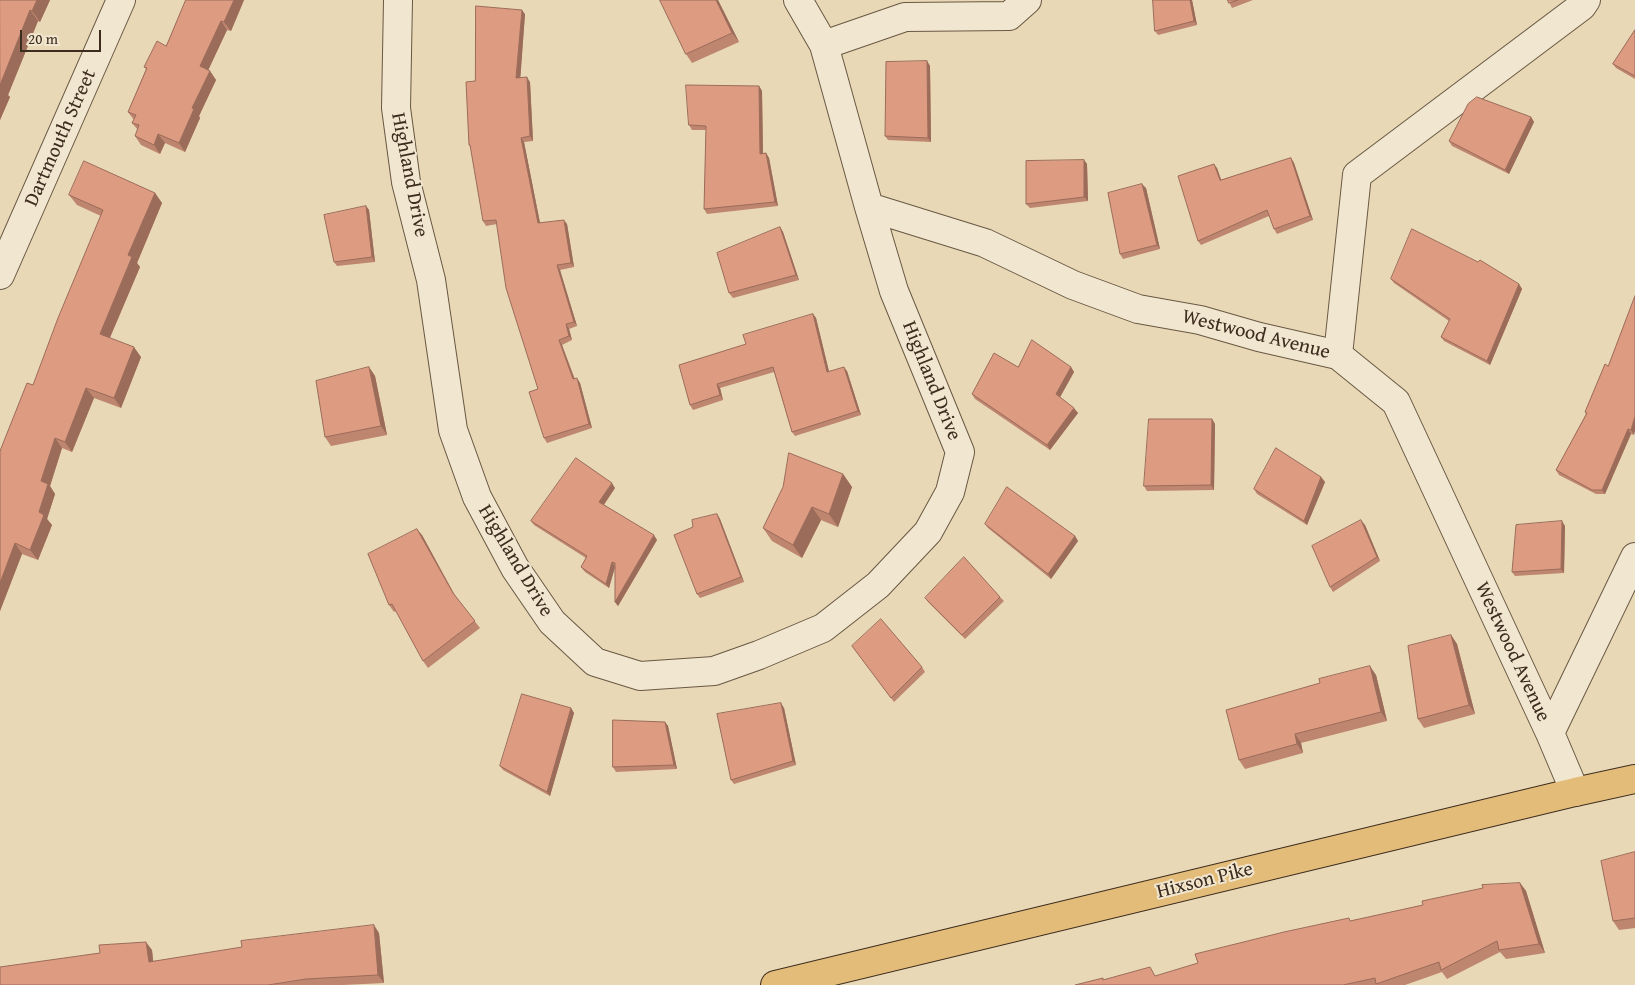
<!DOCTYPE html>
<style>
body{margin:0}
#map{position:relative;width:1635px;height:985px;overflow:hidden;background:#e9d8b5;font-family:"Gentium Book Plus",serif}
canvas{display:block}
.scale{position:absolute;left:20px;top:30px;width:81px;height:22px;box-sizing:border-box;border:2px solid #3d2d1f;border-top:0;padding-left:6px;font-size:15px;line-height:18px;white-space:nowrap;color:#3d2d1f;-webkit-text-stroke:4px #f1e6cf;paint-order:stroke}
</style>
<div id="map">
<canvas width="1635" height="985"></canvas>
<div class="scale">20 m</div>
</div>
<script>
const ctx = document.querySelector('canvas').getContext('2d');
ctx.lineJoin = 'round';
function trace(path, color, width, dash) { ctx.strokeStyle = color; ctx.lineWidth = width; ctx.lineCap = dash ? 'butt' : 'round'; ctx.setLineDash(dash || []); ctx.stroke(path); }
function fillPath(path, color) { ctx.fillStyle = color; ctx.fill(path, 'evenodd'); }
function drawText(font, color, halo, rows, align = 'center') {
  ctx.font = font + ' "Gentium Book Plus",serif'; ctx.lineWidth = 4; ctx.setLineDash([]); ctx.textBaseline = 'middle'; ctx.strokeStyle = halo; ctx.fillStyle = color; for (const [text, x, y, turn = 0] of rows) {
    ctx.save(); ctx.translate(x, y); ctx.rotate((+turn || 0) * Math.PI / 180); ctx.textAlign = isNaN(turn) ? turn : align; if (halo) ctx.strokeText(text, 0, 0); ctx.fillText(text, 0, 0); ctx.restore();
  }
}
const minor = new Path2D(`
 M398 0 396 108 406 182 431 280 453 430 477 497 515 568 552 622 595 662 640 676 714 671 759 655 823 628 878 585 928 532 950 492 960 452 894 291 869 207 824 45 798 0
 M824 45 905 17 1009 16 1027 0
 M869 207 985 243 1073 285 1138 309 1200 320 1259 337 1338 355 1396 402 1550 733 1575 792
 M0 275 121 0
 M1338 355 1357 175 1582 6 1586 0
 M1550 733 1635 557`);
const major = new Path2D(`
 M775 985 1575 792 1635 779`);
const wall = new Path2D(`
 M0 0H50L40 22 38 21 8 95 10 97 0 120Z
 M186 0H244L231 31 227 30 208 70 210 71 216 80 199 116 200 118 185 152 165 143 160 154 141 145 135 136 138 130 132 123 134 120 128 112 146 69 144 67 166 46Z
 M660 0H718L739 42 692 63 686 54Z
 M1153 0H1192L1197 25 1158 35 1155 31Z
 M1228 0H1253L1232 8Z
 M525 14 520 78 530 82 533 141 524 142 540 223 567 224 574 267 560 270 577 326 569 329 572 340 562 345 575 379 580 383 592 428 547 443 544 438 538 389 497 224 486 226 483 221 471 148 469 145 475 81Z
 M1635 30V79L1616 68 1613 64Z
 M927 61 930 66 931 142 888 140 885 136Z
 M759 86 762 91 763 153H766L769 158 778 206 707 214 704 209 706 130H692L689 125Z
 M1531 117 1534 122 1509 174 1452 146 1449 141Z
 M1291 158 1294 163 1313 220 1277 234 1274 229 1269 216 1201 245 1198 241 1217 168 1221 180Z
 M1084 160 1087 164 1088 201 1030 208 1026 204Z
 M1146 188 1160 249 1123 259 1120 254Z
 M155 193 162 203 137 263 140 267 110 338 141 357 121 408 94 398 72 452 62 448 50 486 55 494 47 519 52 525 38 560 22 554 0 611V451L33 385 101 216 77 205 69 195Z
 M366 206 369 210 375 262 337 266 334 262Z
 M780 227 783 232 799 280 733 298 729 293Z
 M1391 279 1519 284 1522 289 1490 365 1444 341 1441 337 1449 321 1394 283Z
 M813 314 816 318 829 371H847L861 415 795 436 792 432 774 372 720 388 723 400 693 410 690 405 746 344Z
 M1605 364 1634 435 1631 434 1605 494H1596L1559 475 1556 470 1586 414 1585 412Z
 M369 367 375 376 387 435 331 446 325 437Z
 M1018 367H1071L1074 372 1060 397 1078 413 1050 450 975 399 972 394Z
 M1212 419 1215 424 1214 490 1147 491 1144 486Z
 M843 474 852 487 838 527 821 520 802 558 772 541 763 528Z
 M1321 477 1325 482 1307 525 1257 494 1254 489Z
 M615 488 604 505 657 540 618 606 615 602V567L609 588 585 572 581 567 586 558 534 525 531 521Z
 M717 514 720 519 744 582 700 598 697 594 693 527Z
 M985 524 1075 536 1078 541 1051 579 988 528Z
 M1365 525 1380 561 1333 592 1330 587Z
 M1565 526 1564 573 1515 576 1512 572Z
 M422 535 456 597 480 628 428 668 423 661 396 611 394 612 389 605Z
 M1000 597 1004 601 965 639 928 602 925 598Z
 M1451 635 1457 644 1475 714 1424 728 1418 719Z
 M852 646 922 667 925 672 894 702Z
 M1376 675 1387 721 1301 743 1303 753 1245 769 1239 760Z
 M571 708 574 713 550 796 503 770 500 766Z
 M784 708 796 765 734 784 731 780Z
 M665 722 668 726 677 769 616 772 613 767Z
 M1635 852V928L1619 930 1613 921Z
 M1520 883 1526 891 1545 953 1506 959 1500 952 1447 979 1442 972 1405 985H1075L1104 980 1156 976 1351 921 1423 905Z
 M379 933 384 983 343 985H0L152 950 153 961Z`);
const shadedWall = new Path2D(`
 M37 0H50L40 22 32 11Z
 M234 0H244L231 31 224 22Z
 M716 0H718L739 42 732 33Z
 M1190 0H1192L1197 25 1194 21Z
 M30 10 38 21 8 95 10 97 0 120V85Z
 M522 10 525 14 520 83 516 78Z
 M221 21 227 30 206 75 200 66Z
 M927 61 930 66 931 142 928 138Z
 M210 71 216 80 199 116 200 118 185 152 179 143 192 108Z
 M527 77 530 82 533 141 530 136Z
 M759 86 762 91 763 158 760 154Z
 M1531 117 1534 122 1509 174 1505 170Z
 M158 134 165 143 160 154 154 145Z
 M521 138 524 142 541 228 538 223Z
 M766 153 769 158 778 206 775 202Z
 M1291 158 1294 163 1313 220 1310 216Z
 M1084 160 1087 164 1088 201 1084 197Z
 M1214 164 1217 168 1223 185 1220 180Z
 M1142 184 1146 188 1160 249 1157 245Z
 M155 193 162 203 137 263 140 267 107 344 100 334 128 255Z
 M366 206 369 210 375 262 372 257Z
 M564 220 567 224 574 267 571 263Z
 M780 227 783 232 799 280 796 275Z
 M557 265 560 270 577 326 574 322Z
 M1519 284 1522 289 1490 365 1487 361Z
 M813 314 816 318 830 376 827 372Z
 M566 324 569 329 572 340 569 336Z
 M559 340 562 345 576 384 573 379Z
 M134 347 141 357 121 408 114 398Z
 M369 367 375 376 387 435 381 426Z
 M844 367 847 371 861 415 858 411Z
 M1071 367 1074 372 1059 399 1056 394Z
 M577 378 580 383 592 428 589 424Z
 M717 384 720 388 723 400 720 395Z
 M86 388 94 398 72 452 65 442Z
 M1074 408 1078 413 1050 450 1047 445Z
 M1635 416V431L1634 435 1631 430Z
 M1212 419 1215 424 1214 490 1211 485Z
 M1628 429 1631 434 1605 494 1602 490Z
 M55 438 62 448 50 486 55 494 47 519 52 525 38 560 30 550 39 512 41 481Z
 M843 474 852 487 838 527 829 514Z
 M1321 477 1325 482 1307 525 1304 521Z
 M612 483 615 488 602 507 599 502Z
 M812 507 821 520 802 558 793 545Z
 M717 514 720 519 744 582 741 577Z
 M1361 520 1365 525 1380 561 1377 557Z
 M1562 521 1565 526 1564 573 1561 569Z
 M417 529 422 535 457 600 453 593Z
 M654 535 657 540 618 606 615 602Z
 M1075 536 1078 541 1051 579 1048 574Z
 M15 543 22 554 0 611V583Z
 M612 562 615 567 609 588 606 584Z
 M1451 635 1457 644 1475 714 1469 705Z
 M1370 666 1376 675 1387 721 1381 712Z
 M781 703 784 708 796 765 793 761Z
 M571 708 574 713 550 796 547 792Z
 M665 722 668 726 677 769 674 765Z
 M1295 734 1301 743 1303 753 1297 744Z
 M1520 883 1526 891 1545 953 1539 944Z
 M374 925 379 933 384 983 378 975Z
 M146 942 152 950 154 970 149 962Z`);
const building = new Path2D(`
 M0 0H37L32 11 30 10 0 85Z
 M186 0H234L224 22 221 21 200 66 210 71 192 108 194 109 179 143 158 134 154 145 135 136 139 125 132 123 136 115 128 112 147 68 144 67 157 41 166 46Z
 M660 0H716L732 33 686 54Z
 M1153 0H1190L1194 21 1155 31Z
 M1228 0H1238L1229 3Z
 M476 6 522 10 516 78 527 77 530 136 521 138 538 223 564 220 571 263 557 265 574 322 566 324 569 336 559 340 573 379 577 378 589 424 544 438 529 392 538 389 506 288 496 220 483 221 470 145H469L466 82 475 81Z
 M1635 30V76L1613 64Z
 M927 61 928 138 885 136 886 62Z
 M686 85 759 86 760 154 766 153 775 202 704 209 706 126 689 125Z
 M1477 97 1531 117 1505 170 1449 141 1468 104Z
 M1291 158 1310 216 1274 229 1267 210 1198 241 1178 176 1214 164 1220 180Z
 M1084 160V197L1026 204V161Z
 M84 161 155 193 128 255 132 257 100 334 134 347 114 398 86 388 65 442 55 438 41 481 48 484 39 512 44 515 30 550 15 543 0 583V451L27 383 33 385 58 318 103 210 69 195Z
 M1142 184 1157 245 1120 254 1108 193Z
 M366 206 372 257 334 262 324 215Z
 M780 227 796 275 729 293 717 253Z
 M1412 229 1478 262 1480 260 1519 284 1487 361 1441 337 1450 319 1391 279Z
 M1635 296V416L1631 430 1628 429 1602 490H1592L1556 470 1587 413 1585 412 1605 364 1608 366Z
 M813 314 827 372 844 367 858 411 792 432 773 367 717 384 720 395 690 405 679 365 746 344 743 335Z
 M1032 340 1071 367 1056 394 1074 408 1047 445 972 394 994 353 1018 367Z
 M369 367 381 426 325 437 316 381Z
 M1149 419H1212L1211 485 1144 486Z
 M1276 448 1321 477 1304 521 1254 489Z
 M789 453 843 474 829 514 812 507 793 545 763 528 783 487Z
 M576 458 612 483 599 502 654 535 615 602V563L612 562 606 584 581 567 587 556 531 521Z
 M1007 487 1075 536 1048 574 985 524Z
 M717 514 741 577 697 594 674 535 693 527 692 520Z
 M1361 520 1377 557 1330 587 1312 546Z
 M1562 521 1561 569 1512 572 1516 525Z
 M417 529 453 593 475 621 423 661 392 604 389 605 368 554Z
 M964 557 1000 597 962 635 925 598Z
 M881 619 922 667 891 698 852 646Z
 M1451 635 1469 705 1418 719 1408 646Z
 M1370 666 1381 712 1295 734 1297 744 1239 760 1226 710 1320 683 1319 679Z
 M522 694 571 708 547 792 500 766Z
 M781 703 793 761 731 780 717 714Z
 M613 720 665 722 674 765 613 767Z
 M1635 852V918L1613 921 1601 861Z
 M1520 883 1539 944 1499 950 1497 941 1441 970 1439 962 1376 984 1375 978 1343 985H1075L1103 978V980L1150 967 1155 976 1198 963 1195 954 1284 932 1349 918 1350 921 1423 905 1422 901 1483 888 1482 885Z
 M374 925 378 975 306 979 268 985H0V967L100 953 99 945 146 942 149 962 242 947 241 941Z`);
const streetNames = [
 ["Dartmouth Street",61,138,-66],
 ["Highland Drive",409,175,79],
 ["Westwood Avenue",1256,335,14],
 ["Highland Drive",931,381,68],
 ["Highland Drive",515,561,59],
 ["Westwood Avenue",1512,652,65],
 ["Hixson Pike",1205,881,-14]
];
trace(minor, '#685844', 30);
trace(major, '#3d2d1f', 30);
trace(minor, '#f1e6cf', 28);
trace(major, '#e4bc7a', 28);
fillPath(wall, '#be856f');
fillPath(shadedWall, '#9b6c5a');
fillPath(building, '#dd9b81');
trace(building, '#9b6c5a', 1);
drawText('20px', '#3d2d1f', '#f1e6cf', streetNames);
</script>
